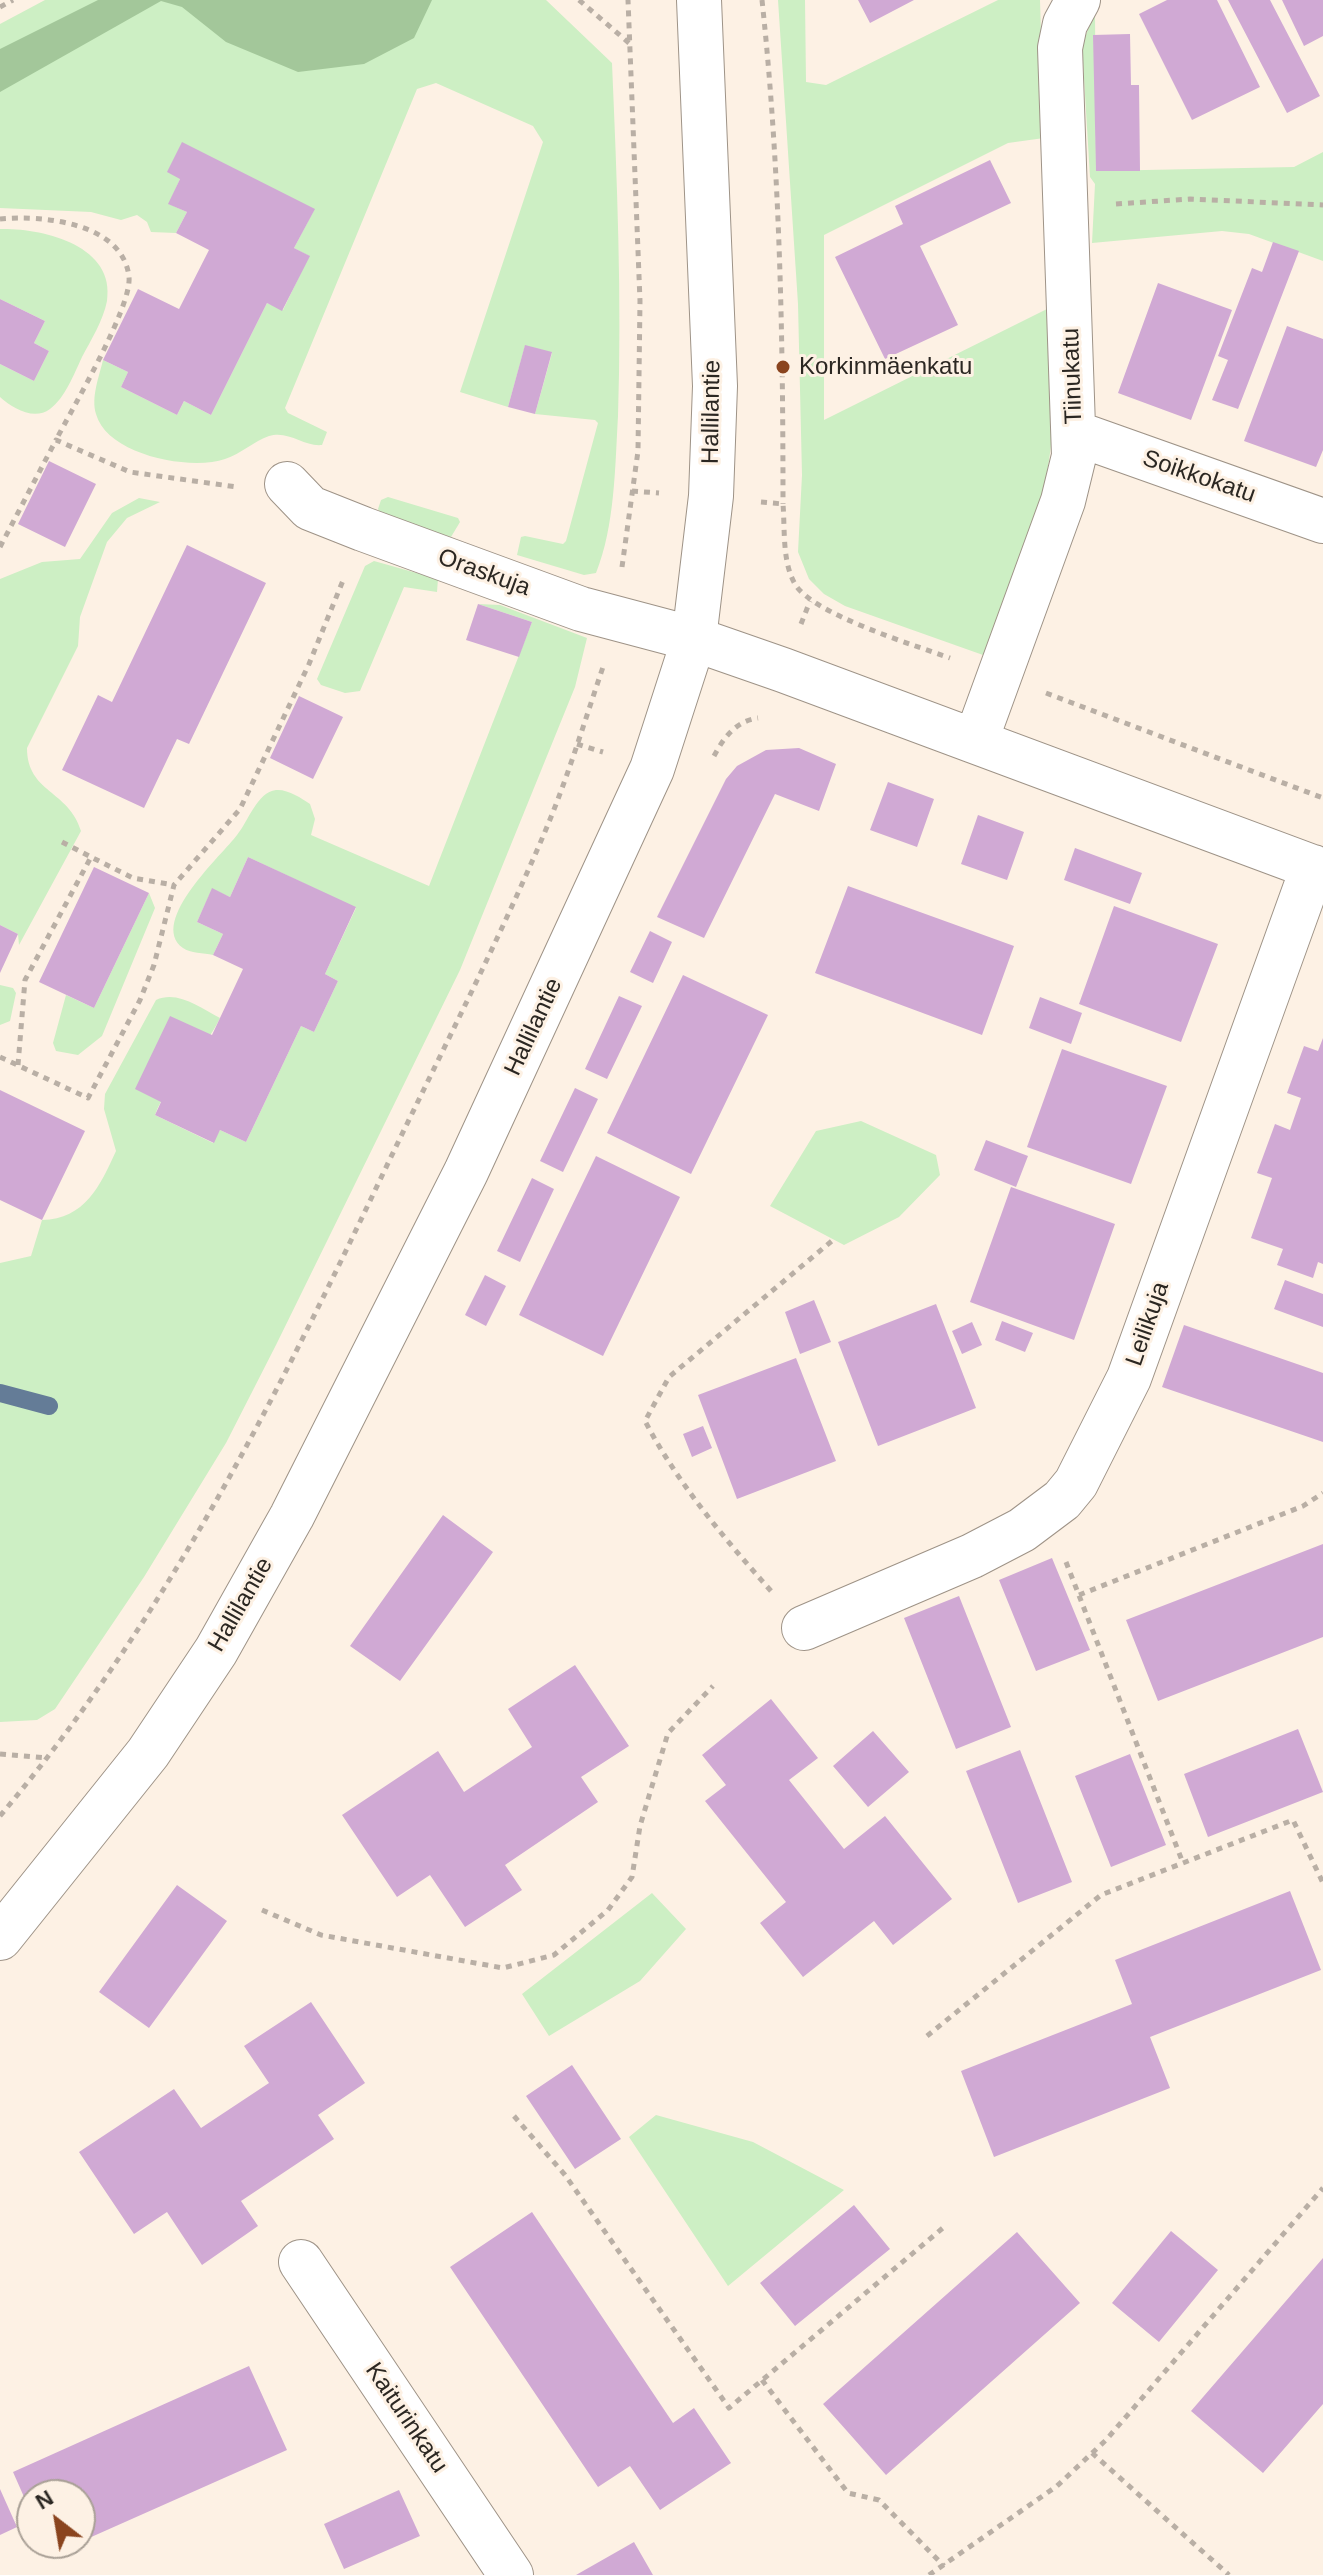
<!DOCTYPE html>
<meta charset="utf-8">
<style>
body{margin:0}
#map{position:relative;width:1323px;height:2575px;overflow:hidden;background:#fdf1e4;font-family:Arial,sans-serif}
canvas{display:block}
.north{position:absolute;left:16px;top:2479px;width:80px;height:80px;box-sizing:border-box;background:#fdf1e4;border:2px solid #a9a096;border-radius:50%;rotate:329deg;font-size:22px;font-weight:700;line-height:32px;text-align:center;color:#2b2722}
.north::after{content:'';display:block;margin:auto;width:28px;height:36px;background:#8a441e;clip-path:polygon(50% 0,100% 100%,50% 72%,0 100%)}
</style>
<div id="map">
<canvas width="1323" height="2575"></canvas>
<div class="north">N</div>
</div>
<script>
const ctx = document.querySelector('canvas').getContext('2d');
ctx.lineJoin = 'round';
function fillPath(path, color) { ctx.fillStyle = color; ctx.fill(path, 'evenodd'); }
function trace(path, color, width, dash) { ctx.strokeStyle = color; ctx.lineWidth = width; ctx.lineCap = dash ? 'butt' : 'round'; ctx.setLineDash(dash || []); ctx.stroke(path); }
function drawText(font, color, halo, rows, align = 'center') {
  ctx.font = font + ' Arial,sans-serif'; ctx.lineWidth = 6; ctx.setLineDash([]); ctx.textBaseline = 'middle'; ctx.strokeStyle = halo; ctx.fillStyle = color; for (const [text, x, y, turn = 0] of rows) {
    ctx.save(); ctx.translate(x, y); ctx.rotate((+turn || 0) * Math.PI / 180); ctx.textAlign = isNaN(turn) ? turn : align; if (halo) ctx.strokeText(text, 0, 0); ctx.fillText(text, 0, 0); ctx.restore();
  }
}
const green = new Path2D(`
 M45 0H546L612 63C617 181 622 298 618 416 615 467 615 526 596 573L584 575 517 555 521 537 525 536 563 544 566 541 598 423 595 420 535 414 552 353 525 346 508 407 460 392 543 142 533 126 436 83 417 89 285 408 288 413 327 432 322 445C304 447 289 430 269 436 254 441 241 454 225 459 190 471 107 455 96 414 91 397 99 377 103 360L128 372 121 387 177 415 184 401 211 415 267 303 283 310 309 256 294 248 314 210 180 179 169 204 187 212 176 233 151 232 147 222 137 215 121 220 91 212 0 208V24Z
 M778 0H805L806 82 826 85 998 0H1040L1044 138 1008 143 824 235V420L1049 308C1050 349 1054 391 1052 432 1048 509 1010 584 983 655L845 606 824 594 809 579 798 552 802 475 798 304Z
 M1095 12 1096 171 1294 167 1323 152V261L1249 234 1222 231 1092 243 1095 184 1090 177 1082 45Z
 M0 229C42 228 116 245 107 301 103 321 91 340 82 357 74 374 65 398 50 409 34 421 12 408 0 397V364L34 381 49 351 34 343 45 321 0 299Z
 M388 497 458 518 460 522 451 537 382 515 378 509 381 500Z
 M139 498 160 502 127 518 107 542 80 617 78 646 27 748C27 793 69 790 81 831L19 945 18 934 0 925V579L42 562 80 559 112 513Z
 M374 561 438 579 437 592 404 587 360 691 345 693 321 685 317 679 365 566Z
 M478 604 500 605 587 638 575 687 460 970 276 1345 226 1443 144 1577 55 1709 37 1720 0 1722V1263L31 1256 42 1220C85 1219 100 1186 116 1151L104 1109 105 1094 156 1000C178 990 200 1008 220 1018 203 1054 168 1079 155 1115L213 1143 220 1130 246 1142 301 1026 314 1032 338 981 325 974 356 908 248 857 230 897 212 889 197 922 223 934 213 955C204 953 190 953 183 948 147 922 224 853 237 835 248 822 257 792 276 790 288 789 301 798 310 804L315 819 311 835 429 886 532 622Z
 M149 893 155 908 102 1036 78 1055 56 1051 53 1043 66 995 94 1008Z
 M0 985 13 988 16 993 10 1021 0 1025Z
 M861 1121 936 1155 940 1175 899 1217 844 1245 770 1206 816 1131Z
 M652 1893 686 1929 640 1981 549 2036 522 1994Z
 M656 2115 753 2142 844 2190 728 2286 629 2137Z`);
const forest = new Path2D(`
 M98 0H432L414 38 364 64 298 72 226 42 182 7 161 1 0 92V49Z`);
const stream = new Path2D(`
 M0 1393 49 1406`);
const building = new Path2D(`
 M858 0H914L870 23Z
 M1167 0H1217L1260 87 1192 120 1139 14Z
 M1228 0H1270L1320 96 1287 113Z
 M1282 0H1323V36L1304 46Z
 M1130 34 1131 85H1139L1140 171H1096L1093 35Z
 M182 142 315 209 294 248 310 256 282 311 267 303 211 415 184 401 177 415 121 387 128 372 103 360 138 289 179 309 209 250 176 233 187 212 168 204 180 179 167 172Z
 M990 160 1011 203 920 246 958 325 885 359 835 257 903 224 895 206Z
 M1273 242 1299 251 1238 409 1212 400 1228 360 1218 356 1252 268 1262 272Z
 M1158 283 1232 310 1191 420 1118 393Z
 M0 299 45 321 34 343 49 351 34 381 0 364Z
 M1287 326 1323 339V450L1316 467 1244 441Z
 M525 345 552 352 535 414 508 407Z
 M49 461 96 484 65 547 18 524Z
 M187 545 266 583 189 744 177 739 144 808 62 770 98 695 112 702Z
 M478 604 532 622 519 657 466 640Z
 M299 696 343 717 313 779 270 758Z
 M799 748 836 764 819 811 775 794 704 938 657 917 726 779 737 766 766 750Z
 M888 782 934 799 917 847 870 830Z
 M978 815 1024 832 1007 880 961 864Z
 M1075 848 1142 873 1130 904 1064 880Z
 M248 857 356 907 325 974 338 981 314 1032 301 1026 246 1142 220 1130 214 1143 155 1115 161 1102 135 1089 170 1016 212 1035 243 969 213 955 223 934 197 922 212 888 230 897Z
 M94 867 149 893 94 1008 39 982Z
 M848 886 1014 946 982 1035 815 973Z
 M1114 906 1218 944 1181 1042 1079 1004Z
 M0 925 18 934 0 973Z
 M650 931 672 942 653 983 630 972Z
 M683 975 768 1015 691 1174 607 1133Z
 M619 996 642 1006 607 1079 585 1069Z
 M1040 997 1082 1013 1071 1044 1029 1028Z
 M1323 1038V1264L1318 1262 1313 1278 1277 1265 1283 1249 1251 1238 1272 1178 1257 1173 1275 1124 1290 1130 1301 1098 1287 1093 1304 1046 1318 1051Z
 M1062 1049 1167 1086 1131 1184 1027 1147Z
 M575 1088 598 1099 563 1172 540 1161Z
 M0 1090 85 1131 42 1220 0 1200Z
 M986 1140 1028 1156 1016 1187 974 1170Z
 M596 1156 680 1197 603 1356 519 1315Z
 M532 1178 554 1189 520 1262 497 1251Z
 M1011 1187 1115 1224 1074 1340 970 1302Z
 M485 1275 506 1286 486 1326 465 1315Z
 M1285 1280 1323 1294V1327L1274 1309Z
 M814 1300 831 1342 800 1354 785 1312Z
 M936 1304 976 1408 878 1446 838 1342Z
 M1002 1321 1033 1333 1025 1352 995 1340Z
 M972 1322 982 1345 962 1354 952 1331Z
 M1184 1325 1323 1373V1442L1162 1387Z
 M796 1358 836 1461 737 1499 698 1395Z
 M703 1426 712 1448 692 1457 683 1434Z
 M443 1515 493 1552 400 1681 350 1646Z
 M1323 1544V1637L1158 1701 1126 1620Z
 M1052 1558 1090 1650 1036 1671 999 1580Z
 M959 1596 1011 1727 956 1749 904 1618Z
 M575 1665 629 1746 581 1777 598 1802 505 1865 522 1890 465 1927 430 1875 397 1897 342 1815 438 1751 464 1792 532 1747 508 1709Z
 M771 1699 818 1758 789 1780 844 1849 885 1816 952 1899 893 1945 874 1921 803 1977 760 1923 786 1902 705 1801 726 1785 702 1755Z
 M1298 1729 1323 1792 1208 1837 1184 1774Z
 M873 1731 909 1772 868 1807 833 1766Z
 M1020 1750 1072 1882 1018 1903 966 1771Z
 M1130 1754 1166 1845 1111 1867 1075 1776Z
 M177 1885 227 1921 149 2028 99 1992Z
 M1290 1891 1321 1970 1150 2037 1170 2088 994 2157 961 2071 1132 2004 1115 1960Z
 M311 2002 365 2083 318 2115 334 2139 241 2201 258 2226 202 2265 167 2212 134 2234 79 2152 174 2089 201 2128 269 2083 244 2046Z
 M572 2065 621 2139 575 2169 526 2096Z
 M854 2205 890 2249 795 2326 760 2283Z
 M532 2212 673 2423 694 2408 731 2463 660 2510 630 2466 598 2487 450 2267Z
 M1171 2231 1218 2270 1159 2342 1112 2303Z
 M1017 2232 1080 2303 886 2475 823 2404Z
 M1323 2258V2404L1263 2473 1191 2411Z
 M249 2366 287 2450 80 2542V2495H32V2515L13 2472Z
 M0 2489 17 2527 0 2535Z
 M399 2490 420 2536 344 2569 324 2524Z
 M634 2542 653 2575H576Z
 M44 2543H77L50 2555Z`);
const path = new Path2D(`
 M579 0 629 43
 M762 0C780 168 783 336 783 504
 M0 7 13 0
 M1116 204 1190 199 1323 205
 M0 219C41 215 123 222 129 277 132 307 72 409 56 440
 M632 491 659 493
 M761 502 783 504C785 529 782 562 795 584 812 614 914 645 950 658
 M0 547 56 440 130 472 237 487
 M622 567 638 451 640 301 628 0
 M801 624 810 601
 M1046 693 1323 798
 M577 744 603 752
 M714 756C724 737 736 721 758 718
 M62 842 91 857
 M0 1057 88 1098 140 1000 154 965 174 885 240 809 309 664 344 578
 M18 1065 25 980 91 857 133 878 174 885
 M1066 1562 1183 1863
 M771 1591C724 1538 678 1484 645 1421L669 1377 833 1240
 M1079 1595 1303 1506 1323 1493
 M0 1754 47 1758
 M0 1816C169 1615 278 1394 390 1159 442 1051 497 944 544 834 567 780 584 723 603 667
 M262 1910 321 1935 503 1968 554 1955 608 1910 632 1877 640 1826 668 1733 713 1686
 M927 2036 1101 1895 1293 1820 1323 1883
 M514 2116 565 2175 729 2408 944 2227
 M762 2380 848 2493 879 2500 944 2566
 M1092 2453 1229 2575
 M929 2575 1057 2486 1106 2440 1323 2188`);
const minor = new Path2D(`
 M1075 433 1323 521
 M287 484 310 508 363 529 581 609 694 639 783 670 1323 871
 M976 740 1063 501 1074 456 1060 48 1065 24 1078 0
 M804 1628 972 1556 1022 1530 1062 1500 1076 1483 1129 1378 1313 867
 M301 2262 511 2575`);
const major = new Path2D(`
 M0 1938 148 1753 216 1651 292 1516 466 1172 652 769 694 639 711 496 715 386 699 0`);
const markers = [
 [783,367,8,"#8a441e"]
];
const poiNames = [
 ["Korkinmäenkatu",799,367]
];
const streetNames = [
 ["Tiinukatu",1073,376,-92],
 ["Hallilantie",712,412,-89],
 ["Soikkokatu",1199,477,19],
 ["Oraskuja",484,573,20],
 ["Hallilantie",534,1027,-65],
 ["Leilikuja",1148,1324,-71],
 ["Hallilantie",241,1605,-60],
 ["Kaiturinkatu",406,2418,56]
];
fillPath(green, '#cdefc4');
fillPath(forest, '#a3c79a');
trace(stream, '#647c97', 18);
fillPath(building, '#d0a9d4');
trace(minor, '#9e9387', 46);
trace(major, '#9e9387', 46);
trace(path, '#b9afa5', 5, [6, 6]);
trace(minor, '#fff', 44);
trace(major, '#fff', 44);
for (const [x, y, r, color] of markers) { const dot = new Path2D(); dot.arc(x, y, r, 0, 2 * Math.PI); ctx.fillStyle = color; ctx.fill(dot); trace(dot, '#fdf1e4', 3); }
drawText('24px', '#2b2722', '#fdf1e4', poiNames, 'left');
drawText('24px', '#2b2722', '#fdf1e4', streetNames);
</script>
